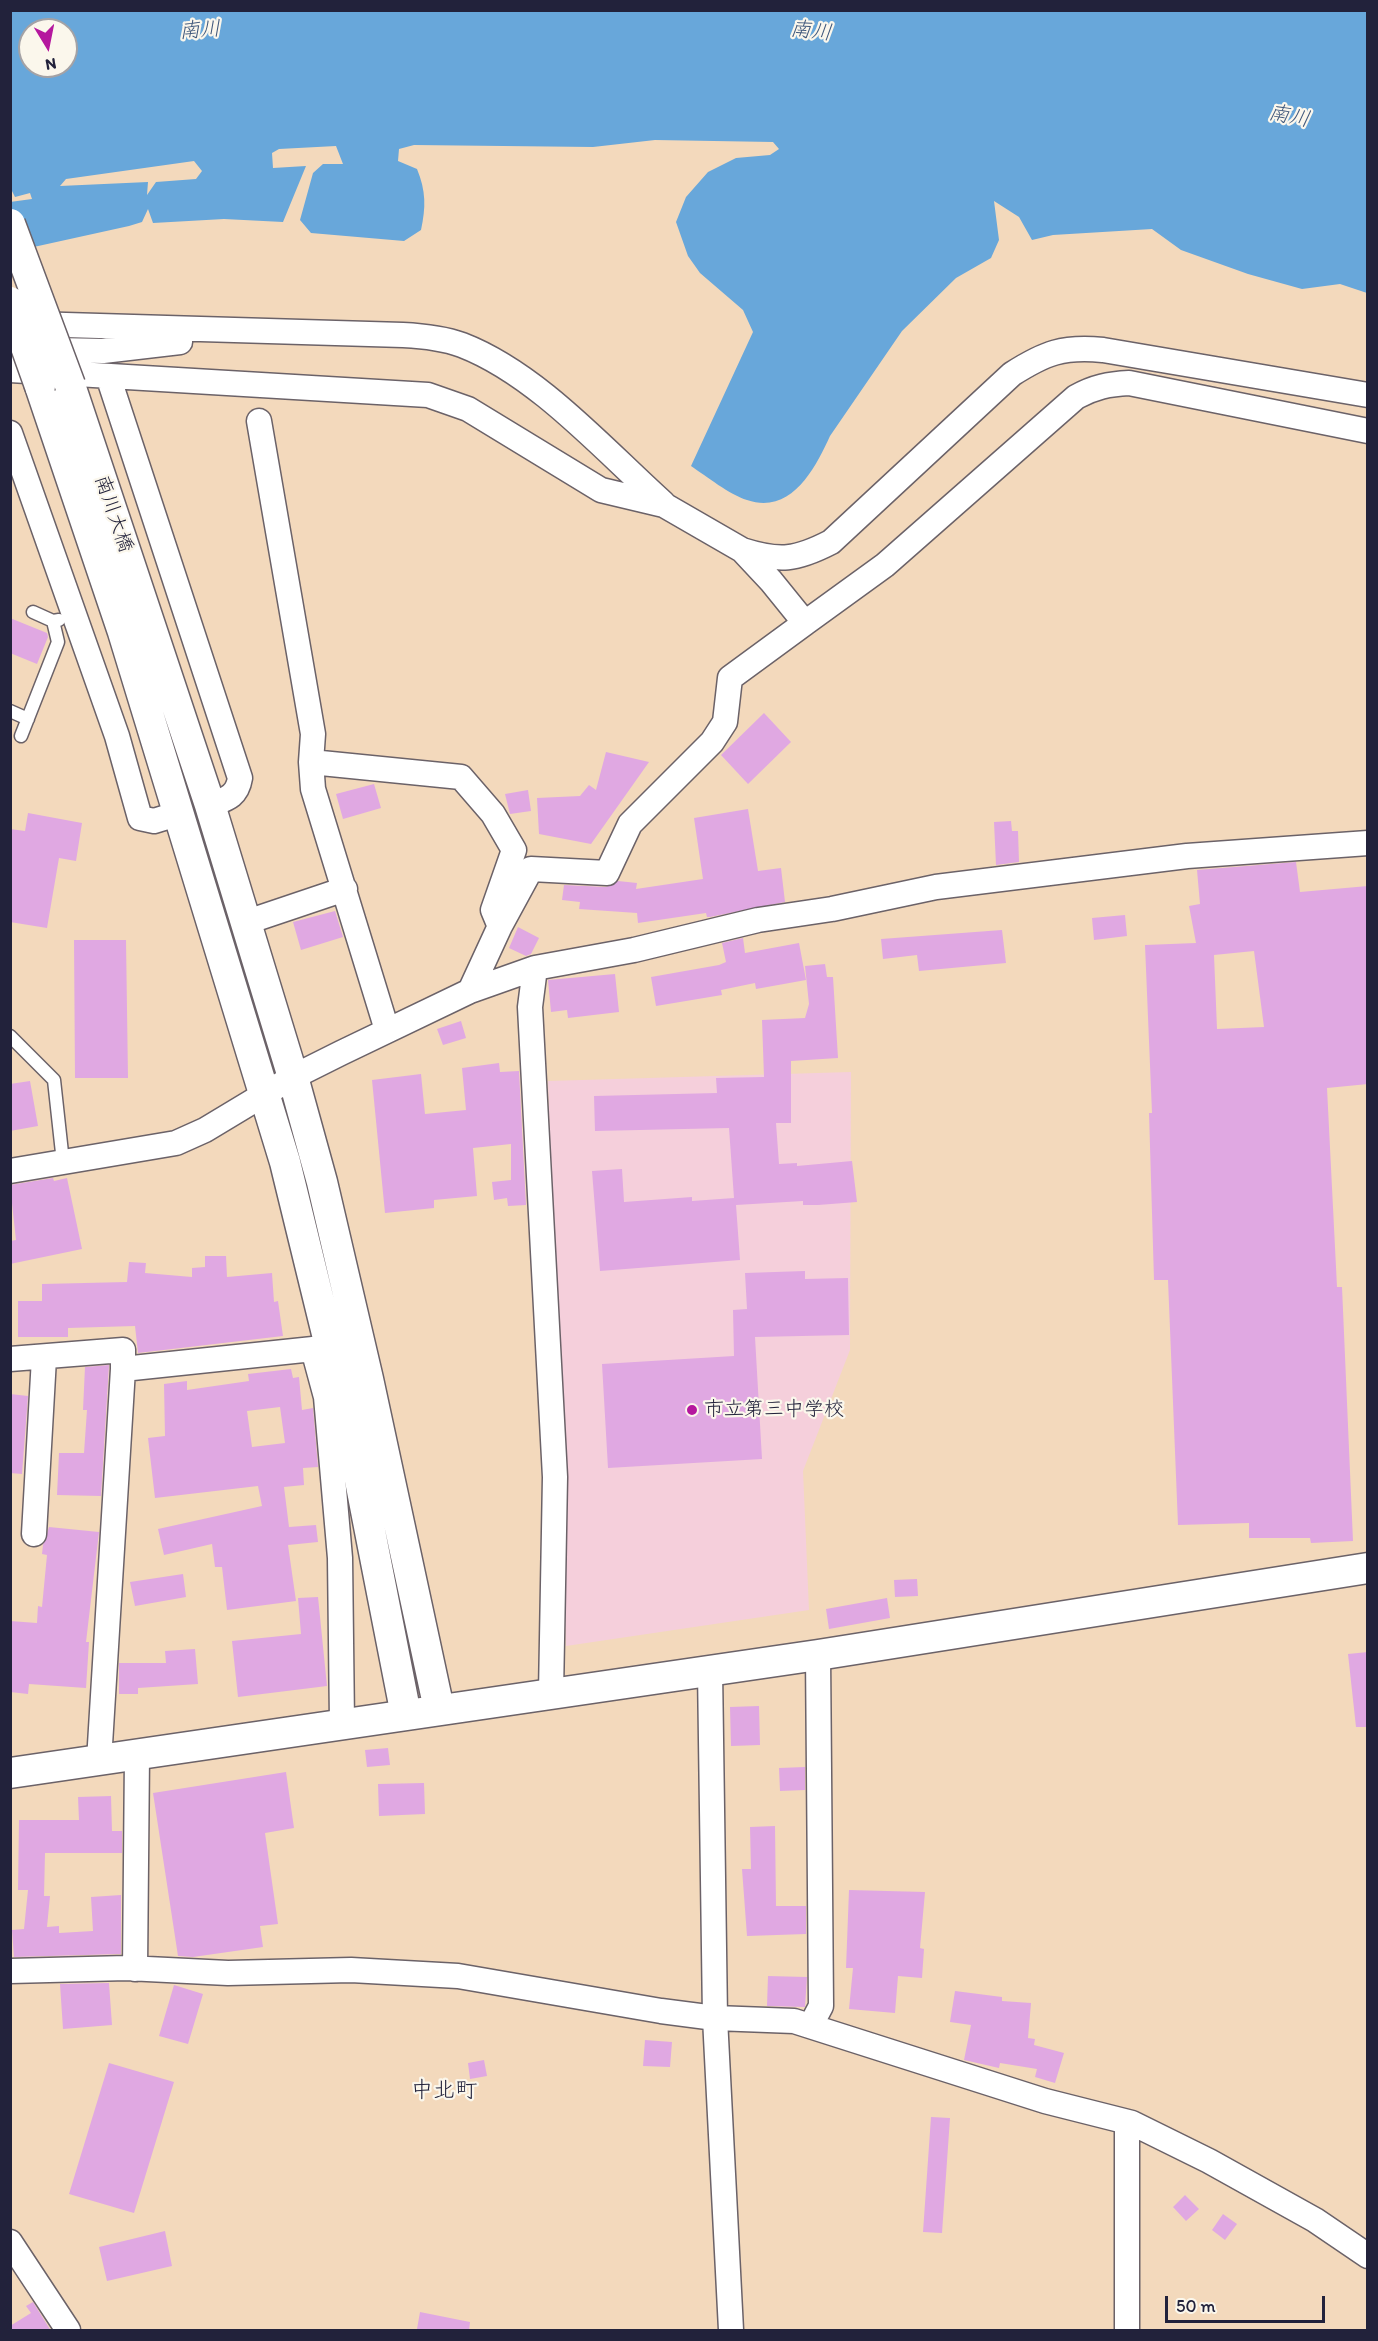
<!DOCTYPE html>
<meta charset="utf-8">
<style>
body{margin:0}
#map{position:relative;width:1378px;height:2341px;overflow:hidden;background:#f3d9bc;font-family:Itim,sans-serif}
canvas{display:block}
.frame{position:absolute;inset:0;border:12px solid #22223b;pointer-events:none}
.north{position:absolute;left:18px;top:18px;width:60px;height:60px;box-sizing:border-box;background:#fbf7ec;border:2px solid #a4a2a5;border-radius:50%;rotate:170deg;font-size:16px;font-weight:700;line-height:24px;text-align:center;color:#22223b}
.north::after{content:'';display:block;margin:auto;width:21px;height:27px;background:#b5179e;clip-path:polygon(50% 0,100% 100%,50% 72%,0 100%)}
.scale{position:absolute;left:1165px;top:2296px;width:160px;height:27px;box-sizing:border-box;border:3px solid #22223b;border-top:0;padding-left:8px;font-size:18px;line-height:21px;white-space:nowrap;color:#22223b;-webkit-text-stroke:4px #fbf7ec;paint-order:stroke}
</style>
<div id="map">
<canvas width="1378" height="2341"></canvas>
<div class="frame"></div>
<div class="north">N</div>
<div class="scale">50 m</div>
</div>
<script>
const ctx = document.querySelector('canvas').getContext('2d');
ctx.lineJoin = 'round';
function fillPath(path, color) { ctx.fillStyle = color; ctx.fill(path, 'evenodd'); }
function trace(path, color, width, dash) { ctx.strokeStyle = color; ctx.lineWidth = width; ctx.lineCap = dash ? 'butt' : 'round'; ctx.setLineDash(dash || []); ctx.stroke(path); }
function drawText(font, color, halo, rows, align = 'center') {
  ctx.font = font + ' Itim,"Klee One",sans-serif'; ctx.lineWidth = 4.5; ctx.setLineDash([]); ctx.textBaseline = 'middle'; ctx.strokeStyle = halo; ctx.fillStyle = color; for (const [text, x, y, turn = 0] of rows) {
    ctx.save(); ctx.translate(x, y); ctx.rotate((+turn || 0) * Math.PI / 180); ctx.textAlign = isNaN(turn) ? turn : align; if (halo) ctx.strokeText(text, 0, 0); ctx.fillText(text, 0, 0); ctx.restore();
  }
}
const built = new Path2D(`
 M851 1072 850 1350 803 1471 809 1610 566 1646 548 1081Z`);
const water = new Path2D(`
 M11 11H1367V293L1340 284 1302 289 1248 274 1181 250 1152 229 1053 235 1032 240 1019 217 994 201 999 240 991 258 956 278 902 331 830 436C815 469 791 515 747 500 730 495 706 476 691 466L753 332 743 310 700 273 688 256 676 222 686 197 708 172 736 158 770 155 779 149 773 142 655 140 593 147 414 145 399 149 398 161 417 169C426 191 426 207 421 230L404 241 311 233 300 220 313 173 323 164H343L336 146 279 149 272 153 273 168 306 166 283 222 224 219 153 223 148 209 142 222 129 226 11 252 10 202 32 199 30 193 15 197 11 189ZM30 30H66V66H30ZM194 161 202 171 196 179 156 182 147 195 148 182 60 186 66 179Z`);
const building = new Path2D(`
 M10 618 47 633 48 637 37 664 10 653Z
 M764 713 791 742 748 784 721 755Z
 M606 752 649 762 591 844 539 834 537 798 580 796 589 785 596 790Z
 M374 784 381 808 343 819 336 794Z
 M528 790 531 811 510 814 505 794Z
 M748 809 758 871 781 868 785 902 710 917H707L706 913 638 923 637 913 579 909 580 902 562 900 564 885 606 887 618 881 637 883 636 889 703 879 694 818Z
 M28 813 82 823 76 861 59 858 47 928 10 922V829L25 831Z
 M1011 821 1012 831H1018L1019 862 996 865 994 822Z
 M1296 862 1300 892 1368 886V1084L1327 1088 1337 1287H1342L1353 1541 1311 1543 1310 1538H1249V1523L1178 1525 1168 1280H1154L1149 1113H1152L1145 945 1196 943 1189 906 1200 904 1197 870ZM1254 951 1264 1027 1217 1029 1214 955Z
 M335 911 343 937 301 950 293 922Z
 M1125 915 1127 936 1094 940 1092 918Z
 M518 927 539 938 531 954 526 956 509 948Z
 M1002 930 1006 963 919 971 917 955 883 959 881 939Z
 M743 938 745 953 799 943 806 980 756 989 755 983 721 990 722 995 656 1006 651 977 719 965 726 962 722 943Z
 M74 940H126L128 1078H75Z
 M825 964 827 977H833L838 1058 791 1061V1123H776L779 1164 797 1163V1166L852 1161 857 1202 818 1205H803V1201L736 1205 740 1260 600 1271 592 1171 622 1169 624 1202 692 1197V1201L734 1198 729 1128 595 1131 594 1096 717 1093 716 1078 764 1077 762 1020 805 1018 809 1004 805 966Z
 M615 974 619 1012 568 1018 567 1010 551 1012 548 980Z
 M461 1021 466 1038 443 1045 437 1029Z
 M499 1063 500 1072 519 1071 526 1205 508 1206 507 1198 494 1200 492 1182 511 1180V1144L473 1148 477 1196 434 1200V1208L385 1213 372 1080 421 1074 425 1114 466 1110 462 1068Z
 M30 1081 38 1126 10 1131V1084Z
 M53 1178 54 1181 67 1178 82 1249 10 1264V1241L16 1240 10 1185Z
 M205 1256H226L227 1277 272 1273 274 1302 278 1301 283 1336 138 1353 135 1326 68 1328V1337H18V1301H42V1284L127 1282 129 1262 146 1263 145 1273 192 1277V1268L205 1267Z
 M805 1271V1279L848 1278 849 1335 755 1337 762 1459 608 1468 602 1364 734 1356 733 1310 747 1309 745 1273Z
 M109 1365 101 1496 57 1495 59 1453H84L87 1410H83L85 1367Z
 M291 1369 293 1378 299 1377 302 1410 313 1408 318 1467 303 1468 304 1485 284 1487 289 1527 316 1525 318 1542 288 1545 296 1601 227 1610 222 1567H215L212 1544 164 1555 158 1529 262 1506 258 1486 155 1498 148 1438 165 1436 164 1384 187 1381V1390L249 1381 248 1374ZM280 1407 285 1443 252 1447 247 1411Z
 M10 1394 28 1396 22 1474 10 1473Z
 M49 1527 99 1532 86 1642H89L86 1688 29 1684 28 1694 10 1692V1621L37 1623 38 1606 42 1607 47 1555 42 1554 43 1545Z
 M183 1574 186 1597 135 1606 130 1582Z
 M917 1579 918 1596 895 1597 894 1580Z
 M318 1597 327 1686 238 1697 232 1641 301 1634 298 1598Z
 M887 1598 890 1618 829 1629 826 1609Z
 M195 1649 198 1684 138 1688V1694H119V1663H166L165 1651Z
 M1368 1652V1727H1356L1348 1654Z
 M759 1706 760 1745 731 1746 730 1707Z
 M388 1748 390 1765 367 1767 365 1750Z
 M805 1767V1790L780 1791 779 1768Z
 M286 1772 294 1828 265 1833 278 1924 260 1926 263 1947 193 1957 178 1956 153 1793Z
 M424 1783 425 1814 379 1816 378 1784Z
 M111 1796 112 1831H122V1853H45L44 1896H50L47 1927 59 1926V1933L93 1931 91 1897 121 1895V1954L14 1957 12 1930 24 1929 28 1890H18L19 1820H79L78 1797Z
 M775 1826 776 1906H806V1934L747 1936 742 1869H751L750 1827Z
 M849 1890 925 1892 920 1948 924 1949 922 1978 898 1976 895 2013 849 2009 853 1968H846Z
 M768 1976 807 1977 805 2007 767 2006Z
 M109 1983 112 2025 63 2029 60 1984Z
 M174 1985 203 1994 188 2044 159 2036Z
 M955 1991 1002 1997V2001L1031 2003 1028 2038 1035 2039 1034 2045 1064 2053 1055 2083 1035 2077 1037 2069 1000 2063 999 2068 964 2060 971 2025 950 2022Z
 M645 2040 672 2042 670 2067 643 2066Z
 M484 2060 487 2076 470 2079 468 2063Z
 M109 2063 174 2082 134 2213 69 2194Z
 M931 2117 950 2118 942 2233 923 2232Z
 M1185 2195 1199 2209 1186 2221 1173 2207Z
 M1223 2214 1237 2224 1225 2240 1212 2230Z
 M165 2231 172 2266 107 2281 99 2247Z
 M33 2302 51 2331H10V2326L31 2313 26 2306Z
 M420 2312 470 2322 469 2331 417 2329Z`);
const service = new Path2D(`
 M33 612 53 621 59 620
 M10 711 28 719
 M21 736 58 642 53 621
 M10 1036 54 1080 63 1162`);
const minor = new Path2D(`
 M32 324 403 335C423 336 443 338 462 345 537 374 603 449 663 503
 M10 349 103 351 180 342
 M10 370 428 395 468 409 601 490 664 505 742 550 771 581 805 623 730 678 725 722 712 742 630 824 607 873 531 869 500 926 470 991
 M108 376 240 778C237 797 226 799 210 805
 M259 421 313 734 311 762 313 789 387 1030
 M10 433 117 736 140 818 154 821 180 813
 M742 550C780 562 796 560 831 542L1012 374C1045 353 1063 346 1103 350L1368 395
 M805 623 885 565 1076 397C1094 387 1109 384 1129 383L1368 431
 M311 762 461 777 493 814 514 850 493 910 498 922
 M247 922 345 889
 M10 1171 176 1143 205 1130 293 1077 341 1053 470 991 535 968
 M10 1359 123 1350V1369L313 1349 326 1397 340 1558 342 1723
 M34 1534 44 1358
 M710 1670 715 2018 731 2330
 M551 1693 555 1477 530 1007 535 968 634 950 758 920 832 909 936 887 1187 856 1368 843
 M99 1761 123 1369
 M135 1969 137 1755
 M10 1971 127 1968 228 1973 351 1970 458 1976 661 2011 715 2018 794 2021 1045 2101 1132 2123 1209 2161 1315 2220 1368 2256
 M811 2025 821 2006 818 1655
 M1127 2122V2330
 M10 2242 68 2330`);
const tertiary = new Path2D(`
 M70 385 210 805 293 1077 322 1182 368 1379 439 1709
 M40 386 123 632 285 1162 349 1424 406 1715
 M10 1773 818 1655 1368 1568`);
const tertiaryBridge = new Path2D(`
 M10 224 70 385
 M10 302 40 386`);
const markers = [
 [692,1410,6,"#b5179e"]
];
const streetNames = [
 ["南川大橋",113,514,71]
];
const poiNames = [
 ["市立第三中学校",704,1410]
];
const waterNames = [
 ["南川",200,31,-4],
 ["南川",811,32,6],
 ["南川",1289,117,11]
];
const quarterNames = [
 ["中北町",444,2091]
];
fillPath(built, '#f5cfdb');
fillPath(water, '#68a7da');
fillPath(building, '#e0a8e2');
trace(service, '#6b6268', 15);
trace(minor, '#6b6268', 27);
trace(tertiary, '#6b6268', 33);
trace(service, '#fff', 12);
trace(minor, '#fff', 24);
trace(tertiary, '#fff', 30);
trace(tertiaryBridge, '#6b6268', 33, []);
trace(tertiaryBridge, '#fff', 30);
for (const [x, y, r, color] of markers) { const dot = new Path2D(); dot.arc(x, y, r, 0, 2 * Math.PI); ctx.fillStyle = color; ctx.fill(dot); trace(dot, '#fbf7ec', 2); }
drawText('20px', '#22223b', '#fbf7ec', streetNames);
drawText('20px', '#22223b', '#fbf7ec', poiNames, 'left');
drawText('italic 21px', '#3e577b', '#fbf7ec', waterNames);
drawText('22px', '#22223b', '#fbf7ec', quarterNames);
</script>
